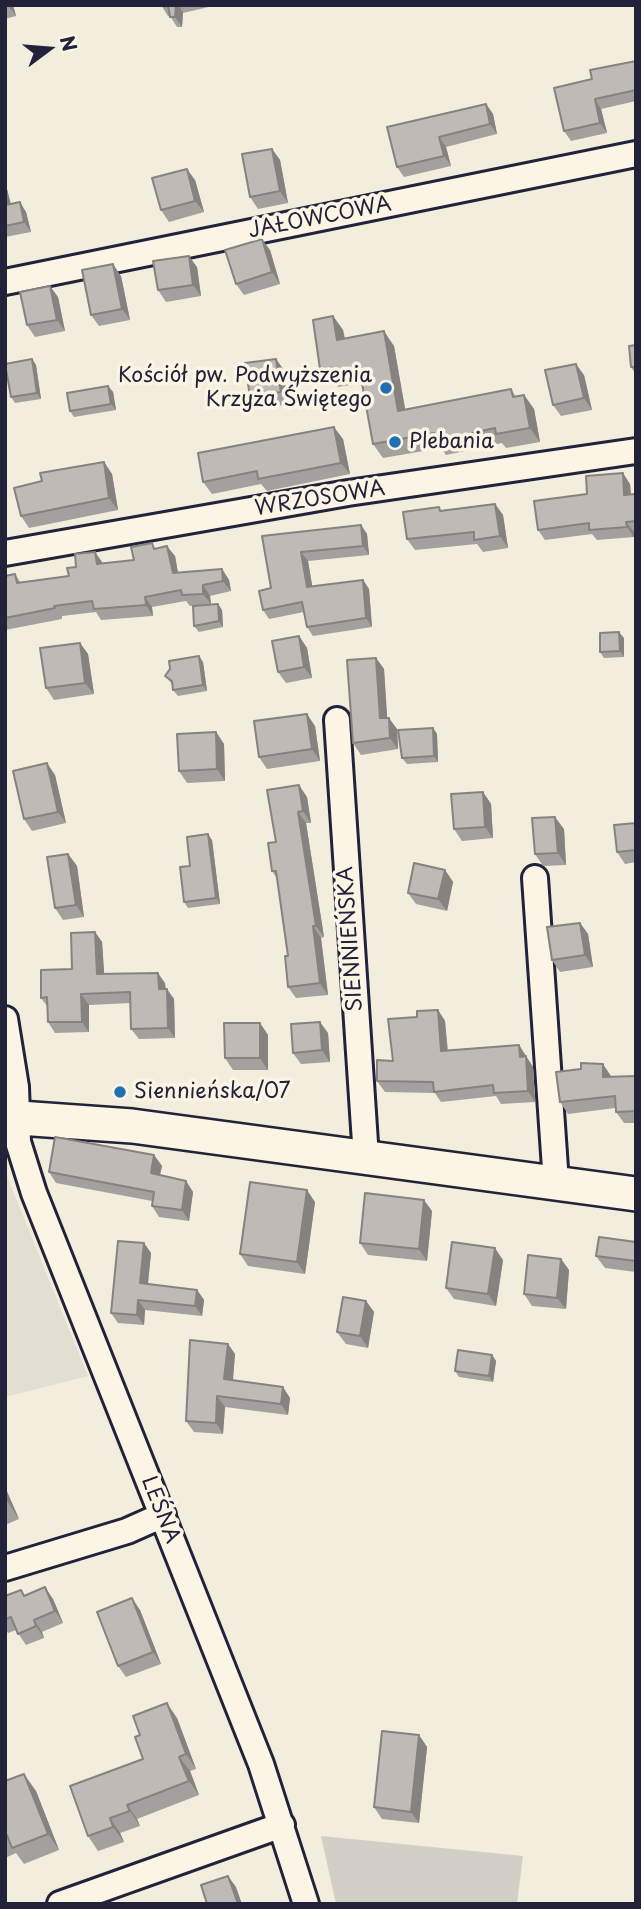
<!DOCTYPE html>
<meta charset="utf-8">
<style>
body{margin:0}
#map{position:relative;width:641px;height:1909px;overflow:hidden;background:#f3edde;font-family:"Playpen Sans",sans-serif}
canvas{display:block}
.frame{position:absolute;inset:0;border:7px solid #22223b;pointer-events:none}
.north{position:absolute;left:14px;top:14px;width:70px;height:70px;-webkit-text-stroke:5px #fcf5e5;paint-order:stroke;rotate:74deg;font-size:19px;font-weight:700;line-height:28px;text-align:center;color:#22223b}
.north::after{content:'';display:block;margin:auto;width:24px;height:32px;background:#22223b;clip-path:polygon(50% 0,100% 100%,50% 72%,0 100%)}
</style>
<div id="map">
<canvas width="641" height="1909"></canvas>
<div class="frame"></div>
<div class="north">N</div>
</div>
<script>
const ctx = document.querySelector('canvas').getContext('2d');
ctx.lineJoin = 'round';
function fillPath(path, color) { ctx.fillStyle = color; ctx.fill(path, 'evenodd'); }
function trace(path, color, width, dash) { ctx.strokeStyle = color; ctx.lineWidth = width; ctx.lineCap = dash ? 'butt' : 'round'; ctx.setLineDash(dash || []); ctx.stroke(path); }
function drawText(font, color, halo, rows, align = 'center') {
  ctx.font = font + ' "Playpen Sans",sans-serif'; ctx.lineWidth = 7; ctx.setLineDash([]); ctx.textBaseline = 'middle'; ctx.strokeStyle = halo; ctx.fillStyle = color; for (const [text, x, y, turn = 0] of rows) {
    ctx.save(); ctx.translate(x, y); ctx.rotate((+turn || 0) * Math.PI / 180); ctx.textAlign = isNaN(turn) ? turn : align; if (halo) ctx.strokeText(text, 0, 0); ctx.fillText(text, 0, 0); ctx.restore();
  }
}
const built = new Path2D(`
 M5 1171 88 1376 5 1397Z`);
const green = new Path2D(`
 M321 1836 523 1856 517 1904H336Z`);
const street = new Path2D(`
 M5 282 636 154
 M5 553 348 493 636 451
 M337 720 366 1158
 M535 878 556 1183
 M5 1019 16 1087 18 1142 34 1193 261 1764 306 1904
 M5 1568 127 1531 163 1515
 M60 1904 282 1825`);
const secondary = new Path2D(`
 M5 1117 132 1126 636 1194`);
const wall = new Path2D(`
 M5 5H13L16 16 5 19Z
 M161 5H217L183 13 182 27H177L170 16H168Z
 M636 61V101L601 109 607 133 571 141 564 131 592 79Z
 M486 104 493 114 497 134 446 147 451 166 404 177 397 167Z
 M272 149 280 160 288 203 258 209 250 197Z
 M195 180 204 212 169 222 161 210Z
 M5 181 11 204 26 212 31 232 5 237Z
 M270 250 280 284 244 295 236 284Z
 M197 267 201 296 166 302 158 290Z
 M121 276 130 320 99 326 91 315Z
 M58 297 65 331 35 337 27 325Z
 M333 316 343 330 345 338 394 346 405 410 511 389 516 397 524 395 534 409 540 442 506 448 502 443 446 455 441 448 383 458 373 444 362 383 338 387 335 383H330L320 369Z
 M636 345V375L631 367Z
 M32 359 36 365 41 399 15 403 11 397Z
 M284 370 289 404 259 409 250 397Z
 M584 375 592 410 561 416 553 405Z
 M108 386 113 392 116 410 74 417 70 411Z
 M343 439 350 474 267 491 261 484 212 494 203 482Z
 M104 462 112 474 118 510 29 528 21 516 42 481Z
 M630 484 631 495 636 494V532H634V537L597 540 592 534 545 540 538 530 587 494Z
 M495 504 503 515 508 548 483 552 477 544 415 550 407 539 442 511Z
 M361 525 367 534 369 555 308 561 312 586 363 580 369 589 372 627 313 636 307 627 304 612 269 619 263 610 271 588 262 536Z
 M156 548 175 556 178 573 222 569 229 580 231 591 210 596 211 604 190 606 186 601 152 607 153 616 101 620 96 612 62 616V619L5 630V576L15 574 21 583 69 576 76 567 95 552 103 564 134 560Z
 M218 604 222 610 223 627 199 632 194 626Z
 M299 636 307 648 312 678 286 683 278 672Z
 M624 638V657L604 658 600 652Z
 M80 643 88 654 94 694 54 700 46 688Z
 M376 658 384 669 387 718 397 729 398 749 361 755 353 743Z
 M203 662 207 691 178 696 173 690 172 684 165 676Z
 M315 726 320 761 267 769 259 757Z
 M433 728 437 734 438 762 407 764 402 758Z
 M216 732 224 744 225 781 187 783 179 771Z
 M55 775 66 823 32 831 24 819Z
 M483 792 491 804 493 838 462 841 454 829Z
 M307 797 311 823H306L324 937 321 938 328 995 296 998 288 987V956L278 880 272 871 276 842Z
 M636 823V862L625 864 617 852Z
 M564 829 566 865 543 866 535 854Z
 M212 840 220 904 188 908 184 902 190 866Z
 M68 854 77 866 84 917 63 920 55 908Z
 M445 870 453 882 447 911 416 904 408 893Z
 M580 923 588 934 593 967 560 972 552 960Z
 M95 932 102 942 104 974 165 983 166 989 174 999 175 1038 139 1039 131 1029V1003L89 1005V1032L55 1033 48 1022 47 1006 41 998 72 969Z
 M438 1010 445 1021 448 1050 519 1045 533 1067 535 1102 501 1104 496 1096 441 1102 435 1093 385 1092 377 1081 393 1061 417 1017Z
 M260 1023 268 1035V1070H233L225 1058Z
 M328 1033 330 1062 301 1064 293 1053Z
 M611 1076H636V1123H624L616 1112 615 1108 568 1114 560 1102Z
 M154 1155 162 1166 160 1175 186 1181 193 1192 189 1221 159 1217 152 1206V1201L56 1183 49 1172Z
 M315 1202 305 1274 248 1266 240 1254Z
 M432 1211 427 1261 368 1255 360 1243Z
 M636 1242V1272L605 1268 596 1256Z
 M144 1243 151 1253 148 1284 197 1290 204 1300 202 1316 145 1310 144 1325 118 1323 111 1313Z
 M561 1259 569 1270 566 1309 532 1306 524 1294Z
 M503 1260 496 1306 454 1299 446 1288Z
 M366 1301 374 1312 368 1348 346 1344 337 1332Z
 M228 1344 235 1354 233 1380 290 1398 288 1415 225 1407 223 1434 194 1432 186 1421Z
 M492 1355 496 1361 493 1382 459 1377 455 1371Z
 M5 1487 19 1519 5 1525Z
 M25 1595 53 1599 63 1623 42 1632 44 1638 26 1645 16 1630 8 1633 5 1629V1596Z
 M140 1610 161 1664 126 1677 118 1666Z
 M177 1718 196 1769 190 1771 199 1795 137 1819 140 1826 120 1833 124 1842 98 1851 88 1836Z
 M419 1735 427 1747 419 1823 382 1819 374 1807Z
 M5 1781 36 1791 59 1850 24 1864 16 1853 5 1858Z`);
const shadedWall = new Path2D(`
 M9 5H13L16 16 9 7Z
 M176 5H178L183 13 182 27 175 17Z
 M595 99 601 109 607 133 600 123Z
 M486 104 493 114 497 134 490 124Z
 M439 137 446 147 451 166 444 156Z
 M272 149 280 160 288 203 280 191Z
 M187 169 195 180 204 212 195 201Z
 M5 181 13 214 6 205 5 200Z
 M20 202 26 212 31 232 24 222Z
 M262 239 270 250 280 284 272 272Z
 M189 256 197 267 201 296 193 285Z
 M113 264 121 276 130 320 122 309Z
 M50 286 58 297 65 331 57 320Z
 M333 316 343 330 347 354 337 340Z
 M384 331 394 346 408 425 398 411Z
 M32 359 36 365 41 399 37 393Z
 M276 359 284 370 289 404 281 392Z
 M576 364 584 375 592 410 584 398Z
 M108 386 113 392 116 410 111 404Z
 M524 395 534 409 540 442 530 428Z
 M334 427 343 439 350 474 341 463Z
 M104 462 112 474 118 510 109 498Z
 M623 473 630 484 632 506 624 495Z
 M495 504 503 515 508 548 500 536Z
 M626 522 634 532V537L627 527Z
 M361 525 367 534 369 555 363 546Z
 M167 546 175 556 180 584 173 573Z
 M95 552 102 562 104 575 97 564Z
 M301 552 308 561 314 596 307 587Z
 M222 569 229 580 231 591 223 581Z
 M363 580 369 589 372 627 366 618Z
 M203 585 210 596 211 604 203 594Z
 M145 597 152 607 153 616 146 605Z
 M218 604 222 610 223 627 219 621Z
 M619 632 624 638V657L620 651Z
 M299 636 307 648 312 678 304 667Z
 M80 643 88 654 94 694 85 683Z
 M199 656 203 662 207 691 203 685Z
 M376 658 384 669 388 730 380 718Z
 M307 714 315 726 320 761 312 749Z
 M389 718 397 729 398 749 390 738Z
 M433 728 437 734 438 762 434 756Z
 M216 732 224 744 225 781 217 769Z
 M47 763 55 775 66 823 58 812Z
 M299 785 307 797 311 823 303 811Z
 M483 792 491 804 493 838 485 827Z
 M298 812 306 823 324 937 316 926Z
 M555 817 564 829 566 865 558 853Z
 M208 834 212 840 220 904 216 898Z
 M68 854 77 866 84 917 76 905Z
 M445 870 453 882 447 911 438 899Z
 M580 923 588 934 593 967 585 955Z
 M313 926 321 938 328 995 320 983Z
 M95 932 102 942 105 985 97 974Z
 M158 973 165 983 166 999 159 989Z
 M167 989 174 999 175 1038 168 1028Z
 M81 994 89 1005V1032L82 1022Z
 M438 1010 445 1021 448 1061 441 1051Z
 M320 1022 328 1033 330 1062 322 1050Z
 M260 1023 268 1035V1070L260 1058Z
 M519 1045 533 1067 535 1102 528 1091 520 1057Z
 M603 1064 611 1076 612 1089 603 1077Z
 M154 1155 162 1166 158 1183 151 1173Z
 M186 1181 193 1192 189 1221 182 1210Z
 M307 1190 315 1202 305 1274 297 1262Z
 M424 1200 432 1211 427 1261 419 1249Z
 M144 1243 151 1253 147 1292 140 1283Z
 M495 1248 503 1260 496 1306 488 1294Z
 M561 1259 569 1270 566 1309 557 1298Z
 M197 1290 204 1300 202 1316 195 1306Z
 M138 1300 145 1310 144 1325 137 1315Z
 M366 1301 374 1312 368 1348 360 1336Z
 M228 1344 235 1354 232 1390 224 1379Z
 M492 1355 496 1361 493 1382 489 1376Z
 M283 1387 290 1398 288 1415 281 1404Z
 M217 1396 225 1407 223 1434 216 1423Z
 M5 1487 19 1519 5 1498Z
 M45 1587 53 1599 63 1623 55 1611Z
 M132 1598 140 1610 161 1664 153 1652Z
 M34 1620 42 1632 44 1638 36 1626Z
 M167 1703 177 1718 196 1769 186 1754Z
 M419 1735 427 1747 419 1823 411 1812Z
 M179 1757 190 1771 199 1795 189 1781Z
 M24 1774 36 1791 59 1850 48 1834Z
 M127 1805 137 1819 140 1826 130 1811Z
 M110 1818 120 1833 124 1842 113 1827Z
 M228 1876 236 1887 242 1904H238Z`);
const building = new Path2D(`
 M168 5H176L175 17H170Z
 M636 61V90L595 99 600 123 564 131 554 88 592 79 590 70Z
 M486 104 490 124 439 137 444 156 397 167 387 127Z
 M272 149 280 191 250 197 242 154Z
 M187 169 195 201 161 210 152 178Z
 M5 200 6 205 20 202 24 222 5 226Z
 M262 239 272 272 236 284 225 250Z
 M189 256 193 285 158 290 153 261Z
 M113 264 122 309 91 315 82 270Z
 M50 286 57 320 27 325 20 292Z
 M333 316 337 340 384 331 398 411 511 389 513 397 524 395 530 428 496 434 495 428 436 441 434 433 373 444 359 367 328 373 327 368 320 369 313 320Z
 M636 345V367H631L629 346Z
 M32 359 37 393 11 397 5 364Z
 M276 359 281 392 250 397 245 363Z
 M576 364 584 398 553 405 545 370Z
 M108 386 111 404 70 411 67 393Z
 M334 427 341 463 258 479 257 471 203 482 198 453Z
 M104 462 109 498 21 516 14 488 42 481 40 473Z
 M623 473 624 495 636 494V521L626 522 627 527 589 530V523L538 530 534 501 587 494 586 476Z
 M495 504 500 536 474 540V532L407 539 403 512 439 507 440 511Z
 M361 525 363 546 301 552 307 587 363 580 366 618 307 627 302 602 263 610 259 591 271 588 262 536Z
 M152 543 154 549 167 546 173 573 222 569 223 581 203 585V594L182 595 181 590 145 597 146 605 94 609 92 601 54 606 55 608 5 618V576L15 574 17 583 69 576 67 568 76 567 75 554 95 552 97 564 134 560 131 547Z
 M218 604 219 621 194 626 193 606Z
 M619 632 620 651 600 652V633Z
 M299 636 304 667 278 672 272 641Z
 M80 643 85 683 46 688 40 648Z
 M199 656 203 685 173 690 172 681 165 676 170 669 169 661Z
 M376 658 380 718H389L390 738 353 743 347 660Z
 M307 714 312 749 259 757 254 721Z
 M433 728 434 756 402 758 398 730Z
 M216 732 217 769 179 771 177 734Z
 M47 763 58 812 24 819 13 771Z
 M299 785 303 811 298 812 316 926H313L320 983 288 987 285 956H288L276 871H272L268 843 276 842 267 790Z
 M483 792 485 827 454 829 451 794Z
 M555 817 558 853 535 854 532 818Z
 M636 823V850L617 852 614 825Z
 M208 834 216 898 184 902 180 867 190 866 187 837Z
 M68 854 76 905 55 908 47 857Z
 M414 863 445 870 438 899 408 893Z
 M580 923 585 955 552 960 547 927Z
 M95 932 97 974 158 973 159 989H167L168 1028 131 1029 130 992 81 994 82 1022H48L47 997 41 998V970L72 969 71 933Z
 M438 1010 441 1051 519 1045 520 1057 526 1056 528 1091 494 1093 493 1085 434 1092 433 1082 377 1081V1060L393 1061 388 1019 417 1017V1011Z
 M320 1022 322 1050 293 1053 291 1024Z
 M224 1023H260V1058H225Z
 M581 1063 603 1064V1077L636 1076V1111L616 1112 615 1096 560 1102 556 1072 581 1069Z
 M55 1137 154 1155 151 1173 186 1181 182 1210 152 1206 154 1192 49 1172Z
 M250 1182 307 1190 297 1262 240 1254Z
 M365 1193 424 1200 419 1249 360 1243Z
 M599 1237 636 1242V1261L596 1256Z
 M118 1241 144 1243 140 1283 197 1290 195 1306 138 1300 137 1315 111 1313Z
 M452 1242 495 1248 488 1294 446 1288Z
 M528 1255 561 1259 557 1298 524 1294Z
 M343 1297 366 1301 360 1336 337 1332Z
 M190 1340 228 1344 224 1379 283 1387 281 1404 217 1396 216 1423 186 1421Z
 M458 1350 492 1355 489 1376 455 1371Z
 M45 1587 55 1611 34 1620 36 1626 18 1634 11 1617 5 1619V1596L21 1590 24 1596Z
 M132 1598 153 1652 118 1666 97 1612Z
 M167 1703 186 1754 179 1757 189 1781 127 1805 130 1811 110 1818 113 1827 88 1836 70 1786 143 1759 135 1737 140 1735 133 1716Z
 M382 1731 419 1735 411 1812 374 1807Z
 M24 1774 48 1834 12 1848 7 1835 5 1836V1781Z
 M228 1876 238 1904H207L201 1885Z`);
const markers = [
 [386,388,7,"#1f6fb2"],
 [395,442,7,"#1f6fb2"],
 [120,1092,7,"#1f6fb2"]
];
const streetNames = [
 ["JAŁOWCOWA",320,218,-11],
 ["WRZOSOWA",320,499,-9],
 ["SIENNIEŃSKA",351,939,-94],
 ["LEŚNA",160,1510,68]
];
const poiNames = [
 ["Kościół pw. Podwyższenia",372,376,"right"],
 ["Krzyża Świętego",372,400,"right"],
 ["Plebania",409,442],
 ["Siennieńska/07",134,1092]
];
fillPath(built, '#e3ded2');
fillPath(green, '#d4cfc6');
trace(street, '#22223b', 30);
trace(secondary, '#22223b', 38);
trace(street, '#fcf5e5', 24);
trace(secondary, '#fcf5e5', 33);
fillPath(wall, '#a4a09d');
fillPath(shadedWall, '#86827f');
fillPath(building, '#bfbab6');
trace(building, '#86827f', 2);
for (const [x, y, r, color] of markers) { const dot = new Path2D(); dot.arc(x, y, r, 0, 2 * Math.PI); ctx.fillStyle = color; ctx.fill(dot); trace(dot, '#fcf5e5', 2.5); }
drawText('21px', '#22223b', '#fcf5e5', streetNames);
drawText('21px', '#22223b', '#fcf5e5', poiNames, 'left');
</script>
